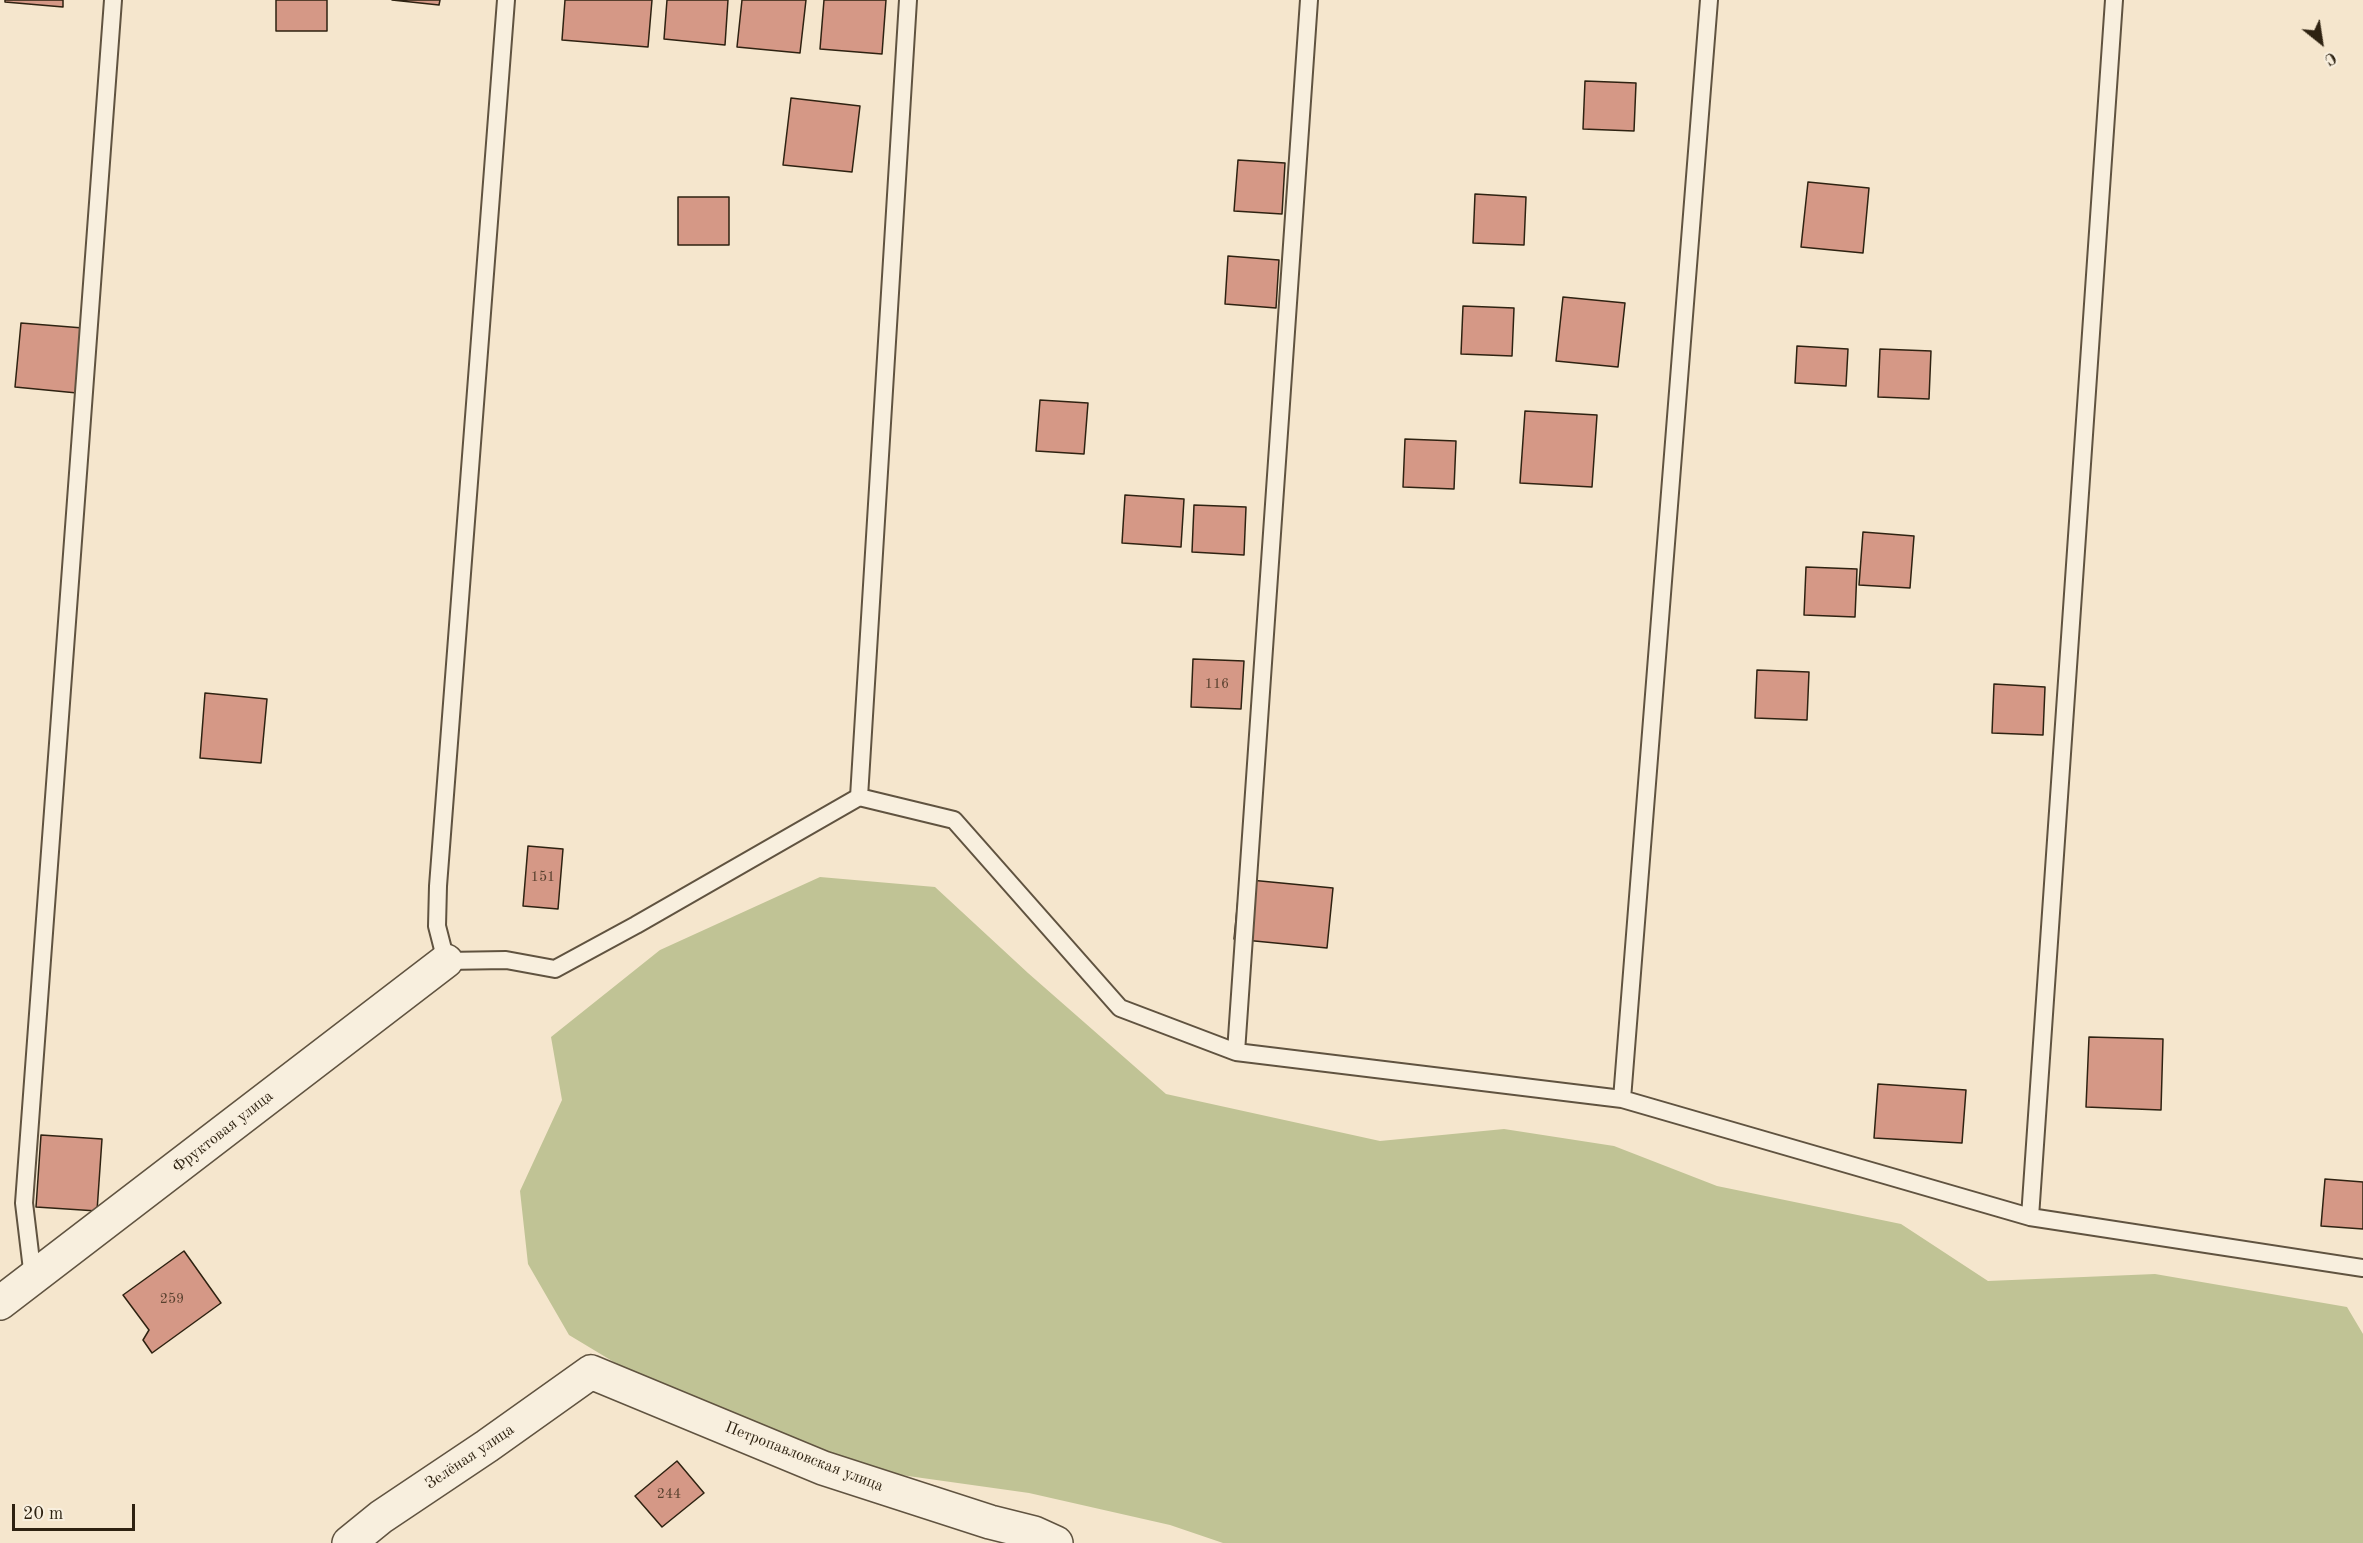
<!DOCTYPE html>
<meta charset="utf-8">
<style>
body{margin:0}
#map{position:relative;width:2363px;height:1543px;overflow:hidden;background:#f5e6cd;font-family:"Old Standard TT",serif}
canvas{display:block}
.north{position:absolute;left:2291px;top:12px;width:60px;height:60px;-webkit-text-stroke:4px #f8efde;paint-order:stroke;rotate:150deg;font-size:16px;font-weight:700;line-height:24px;text-align:center;color:#2e2211}
.north::after{content:'';display:block;margin:auto;width:21px;height:27px;background:#2e2211;clip-path:polygon(50% 0,100% 100%,50% 72%,0 100%)}
.scale{position:absolute;left:12px;top:1504px;width:123px;height:27px;box-sizing:border-box;border:3px solid #2e2211;border-top:0;padding-left:8px;font-size:18px;line-height:21px;white-space:nowrap;color:#2e2211;-webkit-text-stroke:4px #f8efde;paint-order:stroke}
</style>
<div id="map">
<canvas width="2363" height="1543"></canvas>
<div class="north">С</div>
<div class="scale">20 m</div>
</div>
<script>
const ctx = document.querySelector('canvas').getContext('2d');
ctx.lineJoin = 'round';
function fillPath(path, color) { ctx.fillStyle = color; ctx.fill(path, 'evenodd'); }
function trace(path, color, width, dash) { ctx.strokeStyle = color; ctx.lineWidth = width; ctx.lineCap = dash ? 'butt' : 'round'; ctx.setLineDash(dash || []); ctx.stroke(path); }
function drawText(font, color, halo, rows, align = 'center') {
  ctx.font = font + ' "Old Standard TT",serif'; ctx.lineWidth = 4.5; ctx.setLineDash([]); ctx.textBaseline = 'middle'; ctx.strokeStyle = halo; ctx.fillStyle = color; for (const [text, x, y, turn = 0] of rows) {
    ctx.save(); ctx.translate(x, y); ctx.rotate((+turn || 0) * Math.PI / 180); ctx.textAlign = isNaN(turn) ? turn : align; if (halo) ctx.strokeText(text, 0, 0); ctx.fillText(text, 0, 0); ctx.restore();
  }
}
const green = new Path2D(`
 M820 877 935 887 1028 973 1166 1094 1380 1141 1504 1129 1614 1146 1717 1186 1901 1224 1988 1281 2155 1274 2347 1307 2363 1334V1543H1223L1170 1525 1029 1493 851 1468 764 1426 657 1388 569 1335 528 1264 520 1191 562 1100 551 1037 660 950Z`);
const building = new Path2D(`
 M5 0H63V7L5 2Z
 M276 0H327V31H276Z
 M392 0H440L439 5Z
 M565 0H652L648 47 562 40Z
 M667 0H728L725 45 664 39Z
 M742 0H806L800 53 737 47Z
 M824 0H886L882 54 820 49Z
 M1585 81 1636 83 1634 131 1583 129Z
 M791 98 860 106 852 172 783 165Z
 M1238 160 1285 163 1282 214 1234 211Z
 M1808 182 1869 188 1863 253 1801 247Z
 M1475 194 1526 197 1524 245 1473 243Z
 M678 197H729V245H678Z
 M1228 256 1279 260 1276 308 1225 304Z
 M1563 297 1625 303 1618 367 1556 361Z
 M1463 306 1514 308 1512 356 1461 354Z
 M21 323 83 328 77 393 15 387Z
 M1797 346 1848 349 1846 386 1795 383Z
 M1880 349 1931 351 1929 399 1878 397Z
 M1040 400 1088 403 1084 454 1036 451Z
 M1525 411 1597 415 1592 487 1520 483Z
 M1405 439 1456 441 1454 489 1403 487Z
 M1125 495 1184 499 1181 547 1122 543Z
 M1194 505 1246 507 1244 555 1192 552Z
 M1863 532 1914 536 1910 588 1859 585Z
 M1806 567 1857 569 1855 617 1804 615Z
 M1193 659 1244 661 1241 709 1191 707Z
 M1757 670 1809 672 1807 720 1755 718Z
 M1994 684 2045 687 2043 735 1992 733Z
 M205 693 267 699 261 763 200 758Z
 M528 846 563 849 558 909 523 906Z
 M1240 879 1333 888 1327 948 1234 939Z
 M2089 1037 2163 1039 2161 1110 2086 1107Z
 M1878 1084 1966 1090 1962 1143 1874 1138Z
 M41 1135 102 1139 97 1211 36 1207Z
 M2325 1179 2363 1182V1229L2321 1226Z
 M184 1251 221 1303 152 1353 143 1340 149 1330 123 1295Z
 M677 1461 704 1493 662 1527 635 1496Z`);
const service = new Path2D(`
 M506 0 438 886 437 926 446 961 506 960 555 969 636 925 859 797 954 820 1120 1008 1236 1052 1622 1099 2030 1217 2363 1268
 M859 797 908 0
 M1236 1052 1309 0
 M1622 1099 1709 0
 M2030 1217 2114 0
 M33 1278 24 1203 113 0`);
const minor = new Path2D(`
 M0 1303 446 961
 M349 1543 381 1517 487 1446 591 1372 823 1468 990 1522 1034 1533 1056 1543`);
const numberNames = [
 ["116",1217,684],
 ["151",543,877],
 ["259",172,1299],
 ["244",669,1494]
];
const streetNames = [
 ["Фруктовая улица",223,1132,-38],
 ["Зелёная улица",470,1457,-34],
 ["Петропавловская улица",804,1457,21]
];
fillPath(green, '#c0c395');
fillPath(building, '#d59886');
trace(building, '#2e2211', 1.5);
trace(service, '#605340', 20);
trace(minor, '#605340', 36);
trace(service, '#f8efde', 16);
trace(minor, '#f8efde', 33);
drawText('14px', '#58402e', null, numberNames);
drawText('16px', '#2e2211', '#f8efde', streetNames);
</script>
